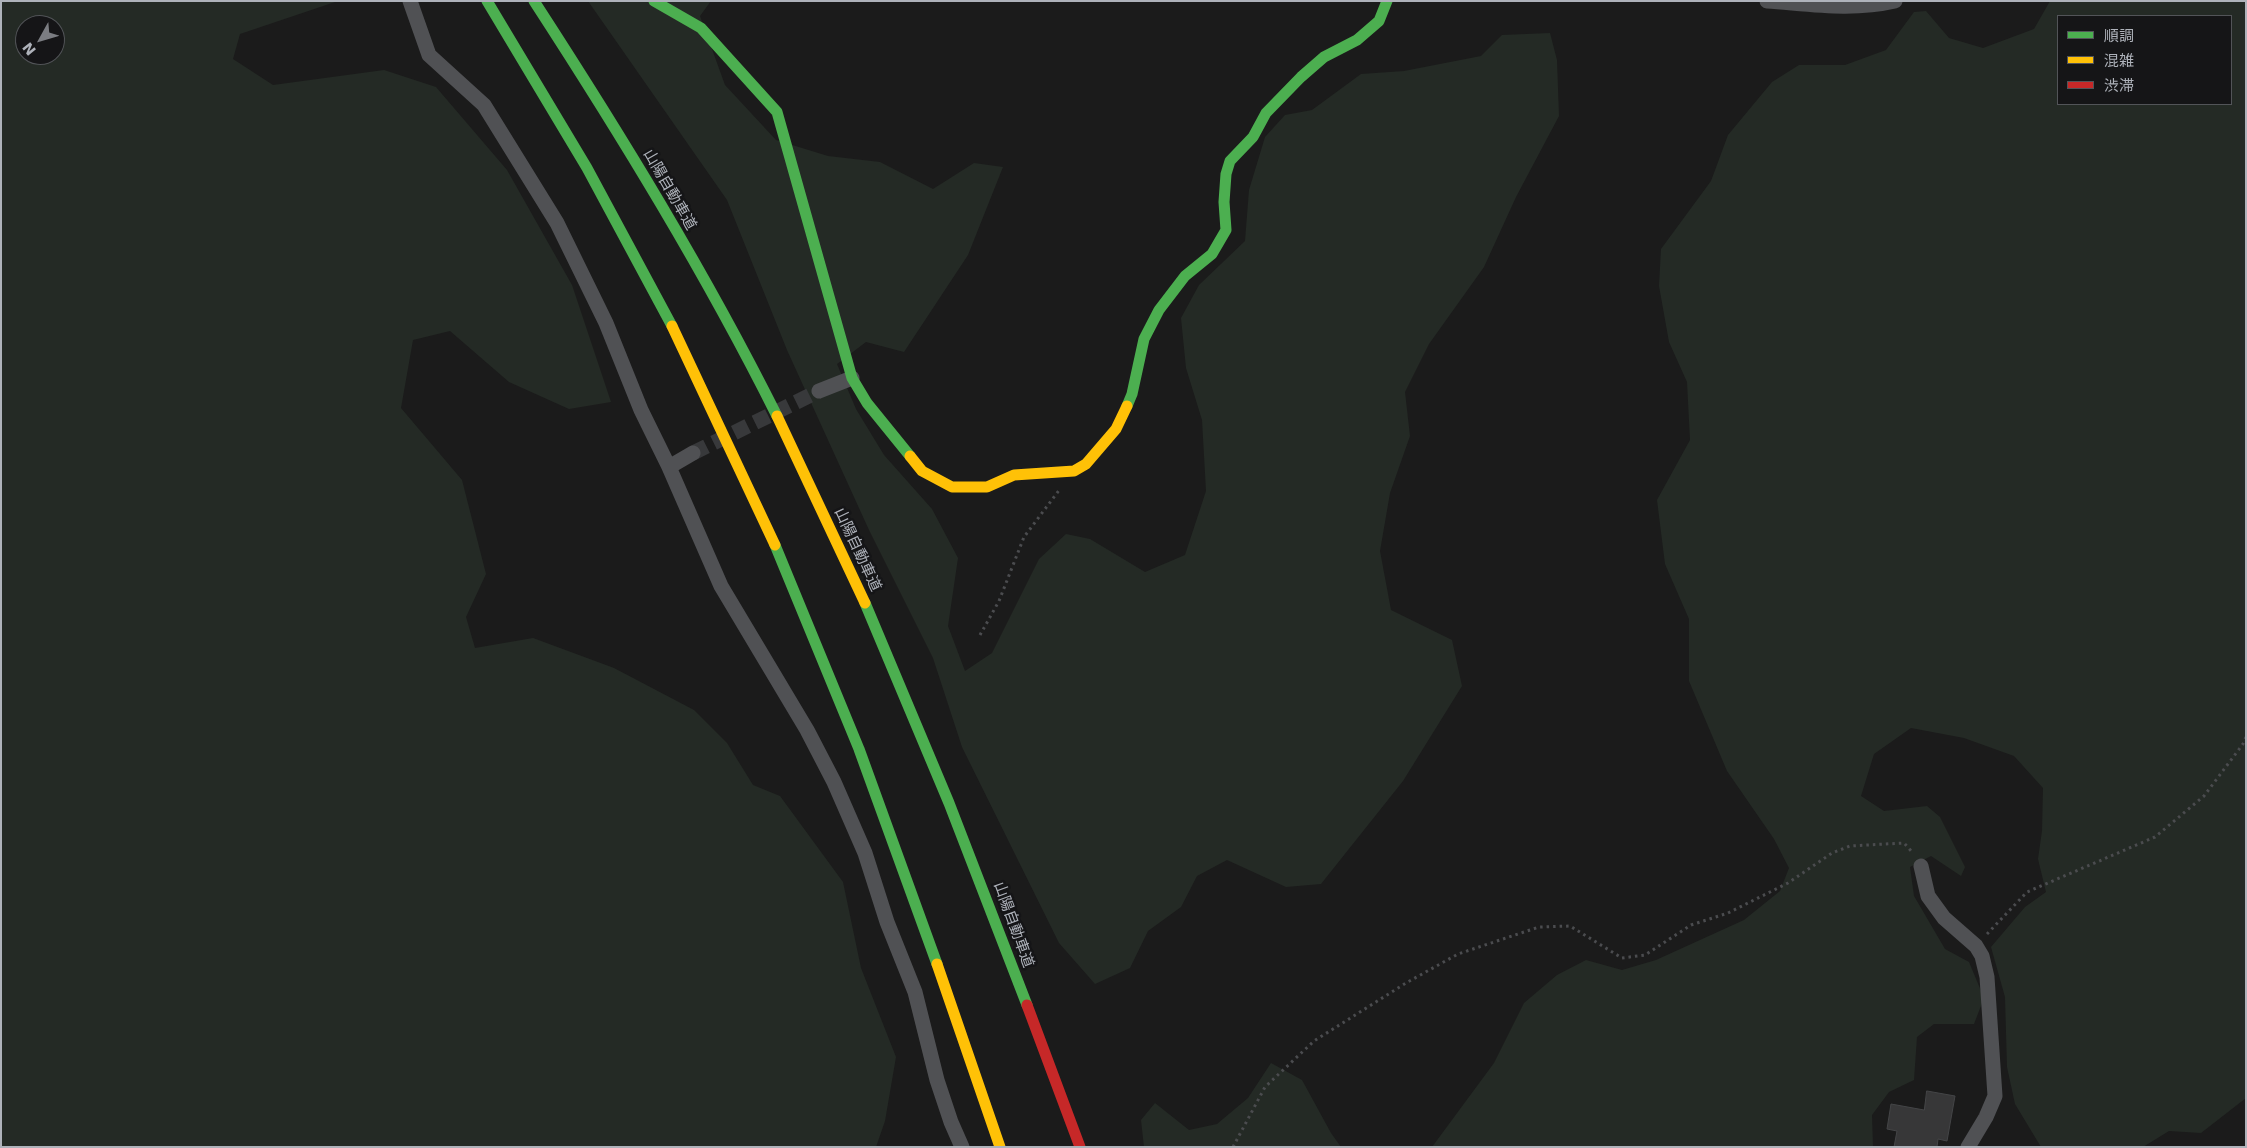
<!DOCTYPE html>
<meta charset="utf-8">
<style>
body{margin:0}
#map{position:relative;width:2247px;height:1148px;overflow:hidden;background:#1b1b1b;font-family:"DejaVu Sans","Noto Sans JP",sans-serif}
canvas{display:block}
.frame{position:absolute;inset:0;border:2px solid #aeb2ba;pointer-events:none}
.legend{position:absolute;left:2057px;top:15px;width:175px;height:90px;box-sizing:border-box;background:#151517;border:1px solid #525458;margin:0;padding:6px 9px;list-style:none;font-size:15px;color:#aeb2ba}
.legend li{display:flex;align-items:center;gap:10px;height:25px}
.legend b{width:25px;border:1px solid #525458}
.north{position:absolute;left:15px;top:15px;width:50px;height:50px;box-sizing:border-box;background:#151517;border:1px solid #525458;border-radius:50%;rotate:231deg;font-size:14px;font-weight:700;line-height:20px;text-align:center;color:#aeb2ba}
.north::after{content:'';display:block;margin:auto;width:18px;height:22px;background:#7b7d82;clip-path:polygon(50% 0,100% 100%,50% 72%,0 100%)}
</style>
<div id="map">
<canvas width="2247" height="1148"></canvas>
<div class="frame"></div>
<ul class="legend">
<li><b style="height:6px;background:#4caf50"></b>順調</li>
<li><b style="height:6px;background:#ffc107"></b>混雑</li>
<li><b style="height:6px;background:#c62828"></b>渋滞</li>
</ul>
<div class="north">N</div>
</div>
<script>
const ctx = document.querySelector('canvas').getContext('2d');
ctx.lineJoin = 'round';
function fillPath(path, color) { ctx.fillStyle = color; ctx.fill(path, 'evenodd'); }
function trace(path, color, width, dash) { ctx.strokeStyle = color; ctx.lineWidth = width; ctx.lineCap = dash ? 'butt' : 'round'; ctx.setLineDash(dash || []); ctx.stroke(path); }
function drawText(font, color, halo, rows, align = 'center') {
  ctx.font = font + ' "DejaVu Sans","Noto Sans JP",sans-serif'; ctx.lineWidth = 5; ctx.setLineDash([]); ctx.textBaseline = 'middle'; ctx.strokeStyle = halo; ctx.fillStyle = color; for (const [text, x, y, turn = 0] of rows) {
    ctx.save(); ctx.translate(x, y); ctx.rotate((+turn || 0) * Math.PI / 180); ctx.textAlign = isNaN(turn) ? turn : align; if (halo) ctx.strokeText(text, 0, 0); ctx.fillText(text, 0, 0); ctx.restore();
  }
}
const green = new Path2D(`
 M1 1H338L240 34 233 59 273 85 384 70 436 87 507 170 572 285 611 402 569 409 509 382 450 331 413 340 401 408 462 480 486 574 466 617 475 648 533 638 614 668 694 710 727 743 753 785 780 796 843 882 861 968 896 1057 885 1121 876 1147H1ZM25 25H55V55H25Z
 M588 1H711L700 16 725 85 776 140 828 156 880 162 933 189 974 163 1003 167 968 255 904 352 866 342 837 364 856 409 884 455 932 509 958 558 948 626 965 671 992 653 1039 559 1066 534 1090 539 1145 572 1185 555 1206 491 1202 420 1186 368 1181 318 1199 285 1245 241 1249 190 1265 137 1285 115 1312 110 1361 74 1404 71 1481 56 1502 35 1550 33 1557 60 1559 116 1516 197 1484 267 1429 344 1405 392 1410 436 1390 493 1380 551 1391 610 1452 640 1462 686 1403 781 1321 884 1286 887 1227 860 1197 876 1181 907 1148 931 1130 968 1095 984 1059 943 962 747 933 658 869 530 787 350 727 200Z
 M2050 1H2246V1098L2201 1133 2169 1131 2143 1147H2041L2015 1104 2007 1067 2005 997 1991 947 2025 907 2046 892 2038 859 2042 831 2043 788 2014 756 1964 738 1911 728 1874 754 1861 796 1884 811 1927 806 1940 817 1965 867 1961 876 1931 856 1910 867 1914 896 1945 949 1969 962 1984 998 1974 1024H1934L1917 1037 1914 1080 1889 1092 1872 1115 1873 1147H1432L1494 1063 1524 1003 1557 975 1586 960 1622 970 1656 960 1744 920 1780 891 1789 868 1774 839 1727 771 1689 681V619L1665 564 1657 500 1690 440 1687 382 1669 342 1659 286 1661 249 1711 181 1728 135 1772 82 1799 65H1845L1886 50 1914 12 1926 11 1949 38 1983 48 2034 29ZM2058 16H2231V104H2058Z
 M1271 1063 1302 1080 1331 1133 1341 1147H1144L1141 1120 1155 1103 1189 1130 1217 1124 1248 1098Z`);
const building = new Path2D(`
 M1927 1091 1955 1096 1947 1141 1938 1139 1937 1147H1894L1897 1131 1887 1129 1891 1104 1924 1110Z`);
const streetTunnel = new Path2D(`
 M693 453 819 391`);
const path = new Path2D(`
 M980 635 999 601 1024 537 1060 489
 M1987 934 2027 892 2155 837 2204 796 2243 744 2246 737
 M1233 1147 1265 1087 1314 1041 1406 983 1458 954 1539 927 1570 926 1622 958 1645 955 1691 925 1728 913 1788 883 1832 853 1850 846 1904 843 1913 853`);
const street = new Path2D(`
 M410 1 429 55 484 105 557 223 606 323 641 410 669 467 721 586 807 730 834 782 865 853 887 922 915 992 937 1080 951 1122 962 1147
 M1767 1C1810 4 1852 11 1895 1
 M819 391 852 378
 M669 467 693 453
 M1921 866 1928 896 1944 918 1976 946 1982 956 1987 977 1995 1096 1986 1117 1968 1147`);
const fast = new Path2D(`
 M487 1 587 168 672 326
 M534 1C621 135 705 272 777 416
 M654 1 701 28 777 112 852 378 867 403 910 456
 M1127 406 1132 394 1144 339 1159 310 1185 276 1212 254 1226 230 1224 202 1226 174 1230 161 1253 137 1266 113 1301 77 1324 57 1357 40 1379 21 1387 1
 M775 545 859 749 937 964
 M865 603 949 803 1027 1005`);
const slow = new Path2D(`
 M672 326 775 545
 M777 416 865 603
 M910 456 922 471 952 487H987L1014 475 1074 471 1086 464 1116 429 1127 406
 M937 964 1000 1147`);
const jam = new Path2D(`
 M1027 1005 1080 1147`);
const streetNames = [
 ["山陽自動車道",669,190,60],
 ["山陽自動車道",857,550,65],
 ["山陽自動車道",1013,925,70]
];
fillPath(green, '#242a25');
fillPath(building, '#373738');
trace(building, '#444547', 1);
trace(streetTunnel, '#38393b', 15, [15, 8]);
trace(path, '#4b4c4f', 3, [2.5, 4]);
trace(street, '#505154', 15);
trace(fast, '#4caf50', 11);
trace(slow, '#ffc107', 11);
trace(jam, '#c62828', 11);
drawText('15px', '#aeb2ba', '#151517', streetNames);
</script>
